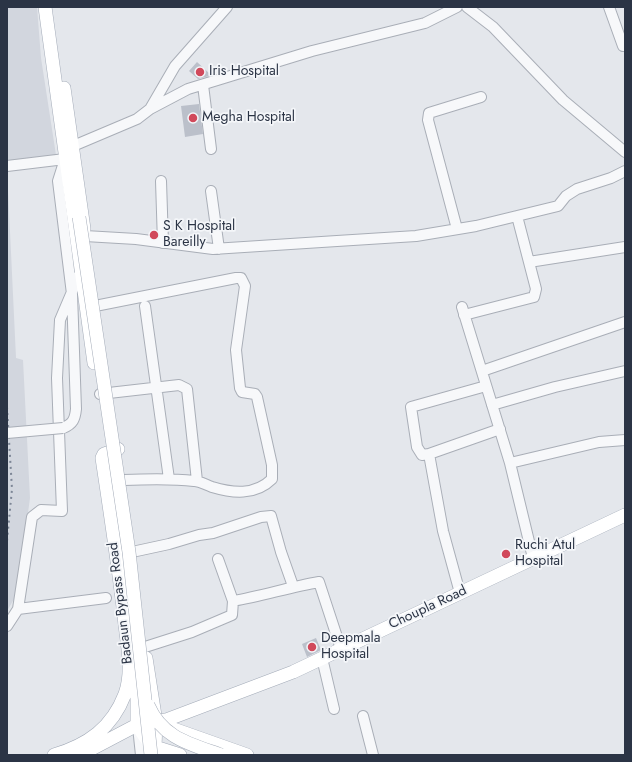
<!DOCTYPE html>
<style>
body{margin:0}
#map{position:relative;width:632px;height:762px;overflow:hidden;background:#e4e7ec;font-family:Jost,sans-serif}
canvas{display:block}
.frame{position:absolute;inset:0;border:8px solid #2b3445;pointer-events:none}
</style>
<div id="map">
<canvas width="632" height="762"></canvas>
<div class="frame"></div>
</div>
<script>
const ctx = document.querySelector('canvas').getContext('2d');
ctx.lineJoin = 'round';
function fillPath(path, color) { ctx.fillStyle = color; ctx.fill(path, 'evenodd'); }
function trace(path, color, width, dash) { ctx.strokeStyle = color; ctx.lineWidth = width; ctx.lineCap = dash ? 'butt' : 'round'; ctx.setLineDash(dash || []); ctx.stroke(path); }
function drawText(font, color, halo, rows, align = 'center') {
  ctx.font = font + ' Jost,sans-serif'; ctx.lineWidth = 3.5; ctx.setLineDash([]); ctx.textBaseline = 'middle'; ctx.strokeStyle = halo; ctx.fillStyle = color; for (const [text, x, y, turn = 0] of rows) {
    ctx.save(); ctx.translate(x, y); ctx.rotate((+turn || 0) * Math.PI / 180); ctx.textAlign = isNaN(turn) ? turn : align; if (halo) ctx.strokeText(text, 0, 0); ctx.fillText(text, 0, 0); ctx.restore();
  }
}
const built = new Path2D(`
 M7 7H37L41 58 56 155 7 162Z
 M7 168 16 358 23 360 30 498 17 594 7 611Z`);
const building = new Path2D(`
 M197 62 210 74 209 76 198 79 189 71Z
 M199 104 203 134 185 137 181 106Z
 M316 638 321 650 307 657 302 644Z`);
const minor = new Path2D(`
 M467 7 493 27 563 100 625 152
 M609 7 623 46
 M203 85 211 149
 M150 109 188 89 312 51 425 23 457 7
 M66 149 137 119 150 109 175 66 227 7
 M7 166 65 159 58 181 72 294 76 409C75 419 73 424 63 428
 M161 181 163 243
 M211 191 219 249
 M457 229 428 120 429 113 481 97
 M85 236 136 239 213 249 337 241 416 236 476 226 558 206 566 196 577 189 611 178 625 171
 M529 262 625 247
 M95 306 236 278H241L245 286 236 350 240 388 242 392 255 394 257 397 272 465V479C255 496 232 493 212 487 206 485 200 481 194 481 170 478 147 479 123 480
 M145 306 169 479
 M462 307 510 463 599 442 625 440
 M464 315 534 297 536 289 517 216
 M482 371 625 322
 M486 386 411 407 417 447 422 455 429 454 500 429
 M100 394 179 385 187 389 197 481
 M492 405 555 387 625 371
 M429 454 443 531 460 593
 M510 463 533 558
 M132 552 169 544 199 535 213 533 261 517 271 516 281 552 293 586
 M233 601C262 596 290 587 319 582L341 649
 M18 609 32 517 41 510 62 511 57 378 60 320 80 273
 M7 626 18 609 106 598
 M145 647 192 632 232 615 233 601 218 559
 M322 658 334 709
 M363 716 373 755
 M138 727 141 755`);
const major = new Path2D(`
 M45 7 94 363
 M64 88 84 229
 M146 658 156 722 155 747
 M137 670V725L147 740 155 747 180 755
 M165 726 247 755
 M54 755C88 745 112 728 125 694 134 669 126 640 124 615 118 563 110 511 102 458L104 454 118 449
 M80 755 137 725 166 720 293 672 625 515`);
const rail = new Path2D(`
 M7 407 12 489 7 541`);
const minorBridge = new Path2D(`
 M7 433 63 428`);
const majorBridge = new Path2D(`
 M79 217 129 552 151 755
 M148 705C162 738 190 744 221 755`);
const markers = [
 [200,72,5,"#d1495b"],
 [193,118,5,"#d1495b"],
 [154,235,5,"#d1495b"],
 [506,554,5,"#d1495b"],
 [312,647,5,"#d1495b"]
];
const poiNames = [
 ["Iris Hospital",209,72],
 ["Megha Hospital",202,118],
 ["S K Hospital",163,227],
 ["Bareilly",163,243],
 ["Ruchi Atul",515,546],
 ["Hospital",515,562],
 ["Deepmala",321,639],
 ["Hospital",321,655]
];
const streetNames = [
 ["Badaun Bypass Road",121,603,-97],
 ["Choupla Road",428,608,-25]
];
fillPath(built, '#d2d6de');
fillPath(building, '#bbc0ca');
trace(minor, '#a9aeb7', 12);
trace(major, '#a3abb8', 14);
trace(minor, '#f7f8fa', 10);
trace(major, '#fff', 13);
trace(rail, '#7d8696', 2, [2, 4]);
trace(minorBridge, '#a9aeb7', 12, []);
trace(majorBridge, '#a3abb8', 14, []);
trace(minorBridge, '#f7f8fa', 10);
trace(majorBridge, '#fff', 13);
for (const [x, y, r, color] of markers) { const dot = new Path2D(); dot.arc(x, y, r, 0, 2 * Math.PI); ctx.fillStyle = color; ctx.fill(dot); trace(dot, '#f4f6f9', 1.5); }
drawText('14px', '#2b3445', '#f4f6f9', poiNames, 'left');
drawText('14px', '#2b3445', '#f4f6f9', streetNames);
</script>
